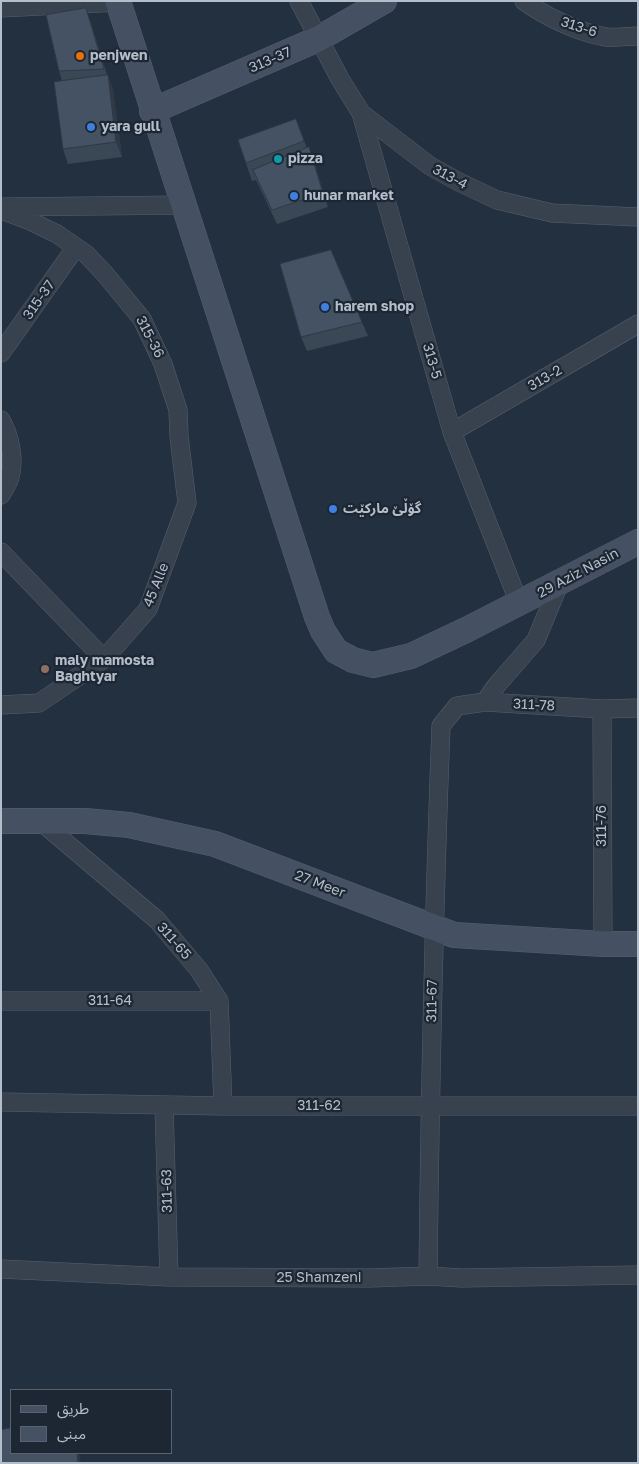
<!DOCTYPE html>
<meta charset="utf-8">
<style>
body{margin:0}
#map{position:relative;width:639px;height:1464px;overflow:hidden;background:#23303f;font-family:"Golos Text","Noto Sans Arabic",sans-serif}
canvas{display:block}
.frame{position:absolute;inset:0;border:2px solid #b4bdca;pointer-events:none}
.legend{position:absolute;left:10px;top:1389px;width:162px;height:65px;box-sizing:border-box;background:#1d2734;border:1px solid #596370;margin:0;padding:6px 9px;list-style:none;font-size:15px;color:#b4bdca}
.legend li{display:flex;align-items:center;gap:10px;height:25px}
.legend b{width:25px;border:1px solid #596370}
</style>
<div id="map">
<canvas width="639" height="1464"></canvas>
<div class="frame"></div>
<ul class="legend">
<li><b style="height:6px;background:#455162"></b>طريق</li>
<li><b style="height:14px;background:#445263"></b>مبنى</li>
</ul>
</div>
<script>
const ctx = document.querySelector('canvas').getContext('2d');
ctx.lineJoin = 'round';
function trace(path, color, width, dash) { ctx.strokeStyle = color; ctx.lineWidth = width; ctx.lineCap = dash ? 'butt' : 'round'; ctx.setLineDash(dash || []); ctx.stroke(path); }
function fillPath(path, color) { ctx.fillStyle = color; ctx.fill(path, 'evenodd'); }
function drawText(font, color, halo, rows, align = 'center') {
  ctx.font = font + ' "Golos Text","Noto Sans Arabic",sans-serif'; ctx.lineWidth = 4.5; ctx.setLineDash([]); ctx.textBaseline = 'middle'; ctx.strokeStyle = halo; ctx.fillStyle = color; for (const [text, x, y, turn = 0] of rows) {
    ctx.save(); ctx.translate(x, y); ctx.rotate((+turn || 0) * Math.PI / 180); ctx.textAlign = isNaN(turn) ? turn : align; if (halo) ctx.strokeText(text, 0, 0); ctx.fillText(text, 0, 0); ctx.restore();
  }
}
const street = new Path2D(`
 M299 1 340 79 361 113 430 166 459 182 497 200 552 213 638 217
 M524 1C546 17 580 33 606 37 616 38 628 36 638 36
 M1 8 119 2
 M361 113 452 432 519 603
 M4 207 184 205
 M1 210 28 220 57 234 86 254 105 274 142 319 163 364 178 410 179 436 187 503 148 609 104 659 39 703 1 705
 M1 353 76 247
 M1 420C10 436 15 459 10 477 9 483 4 489 1 495
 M452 432 638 324
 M1 552 104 659
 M485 702 496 686 536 640 560 582
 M602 709 603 944
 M39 820 157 920 199 970 219 1001 223 1106
 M1 1001H219
 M1 1102 223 1106H638
 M164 1106 169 1277
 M1 1269 169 1277 370 1278 428 1276 461 1278 638 1275
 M428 1276C430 1093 434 909 441 726L457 706 485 702 602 709 638 708`);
const secondary = new Path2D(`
 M118 1 317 617 323 631 336 651 353 660 373 665 411 656 466 630 638 542
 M152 111 318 39 384 1
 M1 821H85L129 825 215 844 454 935 603 944H638`);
const wall = new Path2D(`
 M91 23 107 75 113 90 122 157 68 164 63 149 62 81 59 71Z
 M296 119 307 148 309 147 328 207 277 224 256 180 252 181 238 140Z
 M362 322 368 336 307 351 301 337Z`);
const shadedWall = new Path2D(`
 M86 8 91 23 108 78V75L113 90 122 157 116 142 108 79Z
 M309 147 314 161 328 207 323 193Z
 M77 1453H79L81 1463H78Z`);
const building = new Path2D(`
 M86 8 104 69 59 71 46 15Z
 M108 75 116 142 63 149 54 82Z
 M296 119 304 141 246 163 238 140Z
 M309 147 323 193 272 210 253 170Z
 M331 250 362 322 301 337 280 264Z
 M11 1428V1453H77L78 1463H1V1430Z`);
const markers = [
 [80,56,5,"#e8710a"],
 [91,127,5,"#3f7fe0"],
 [278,159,5,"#0f9aa8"],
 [294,196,5,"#3f7fe0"],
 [325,307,5,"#3f7fe0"],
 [333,509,5,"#3f7fe0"],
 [45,669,5,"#8d6e63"]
];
const streetNames = [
 ["313-6",579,27,18],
 ["313-37",270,60,-23],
 ["313-4",450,177,28],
 ["315-37",39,300,-55],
 ["315-36",150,337,63],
 ["313-5",432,361,74],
 ["313-2",545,378,-30],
 ["29 Aziz Nasin",578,573,-28],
 ["45 Alle",156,585,-68],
 ["311-78",534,705,3],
 ["311-76",602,826,-90],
 ["27 Meer",320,884,21],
 ["311-65",174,941,49],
 ["311-64",110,1001],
 ["311-67",432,1001,-89],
 ["311-62",319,1106],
 ["311-63",167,1191,-91],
 ["25 Shamzeni",319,1278]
];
const poiNames = [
 ["penjwen",90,56],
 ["yara gull",101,127],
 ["pizza",288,159],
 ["hunar market",304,196],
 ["harem shop",335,307],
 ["گۆڵێ مارکێت",343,509],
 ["maly mamosta",55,661],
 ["Baghtyar",55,677]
];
trace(street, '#56606d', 19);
trace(secondary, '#56606d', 26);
trace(street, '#38424f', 18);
trace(secondary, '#455162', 25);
fillPath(wall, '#3a4755');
fillPath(shadedWall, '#303945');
fillPath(building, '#445263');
trace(building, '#303945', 1);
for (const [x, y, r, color] of markers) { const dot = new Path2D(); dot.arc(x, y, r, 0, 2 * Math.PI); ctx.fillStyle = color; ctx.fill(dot); trace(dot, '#1d2734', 2); }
drawText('14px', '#b4bdca', '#1d2734', streetNames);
drawText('bold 14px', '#b4bdca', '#1d2734', poiNames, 'left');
</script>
